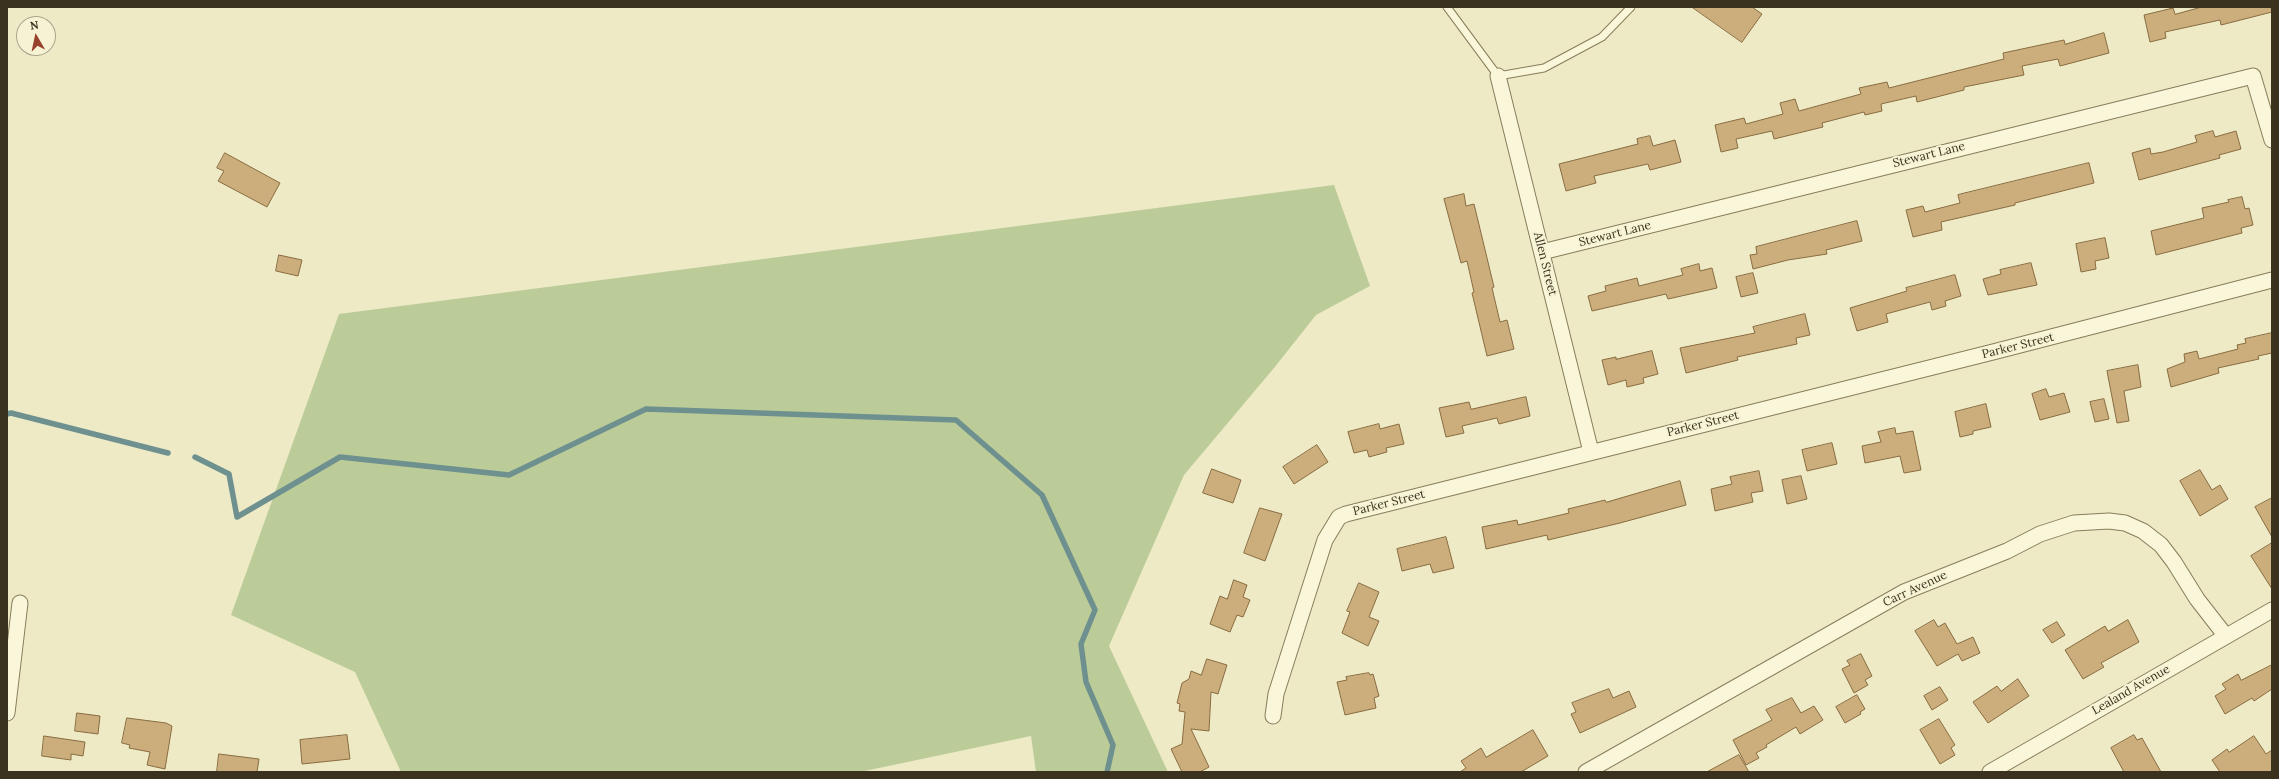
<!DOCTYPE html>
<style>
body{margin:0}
#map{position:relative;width:2279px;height:779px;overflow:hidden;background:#eeeac6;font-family:Lora,serif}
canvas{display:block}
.frame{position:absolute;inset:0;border:8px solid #3a311f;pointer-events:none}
.north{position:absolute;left:16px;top:16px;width:40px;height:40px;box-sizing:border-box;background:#f6f3d5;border:1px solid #aba58c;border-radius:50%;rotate:351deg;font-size:11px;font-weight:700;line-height:16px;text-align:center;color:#3a311f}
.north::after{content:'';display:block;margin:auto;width:14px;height:18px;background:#98412c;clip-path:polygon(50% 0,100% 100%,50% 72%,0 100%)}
</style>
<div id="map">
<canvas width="2279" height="779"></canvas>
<div class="frame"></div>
<div class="north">N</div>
</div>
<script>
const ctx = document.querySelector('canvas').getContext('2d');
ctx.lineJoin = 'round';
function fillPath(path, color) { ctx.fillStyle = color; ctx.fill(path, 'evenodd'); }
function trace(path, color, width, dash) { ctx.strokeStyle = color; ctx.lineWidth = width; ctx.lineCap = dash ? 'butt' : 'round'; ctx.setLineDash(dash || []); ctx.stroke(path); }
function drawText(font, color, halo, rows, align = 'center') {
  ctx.font = font + ' Lora,serif'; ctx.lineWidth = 4; ctx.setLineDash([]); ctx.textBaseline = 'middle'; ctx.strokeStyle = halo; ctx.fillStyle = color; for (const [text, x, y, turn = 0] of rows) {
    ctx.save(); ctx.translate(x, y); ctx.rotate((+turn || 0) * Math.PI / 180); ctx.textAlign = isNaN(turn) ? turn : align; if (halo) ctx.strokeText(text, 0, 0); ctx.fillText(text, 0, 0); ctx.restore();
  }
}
const green = new Path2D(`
 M1334 185 1370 286 1316 315 1274 368 1184 475 1109 646 1168 772H1036L1031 736 860 772H401L355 672 231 615 339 314Z`);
const stream = new Path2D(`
 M7 414 11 413 168 453
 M195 457 229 474 237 517 340 457 509 475 646 409 956 420 1042 495 1095 610 1081 644 1086 682 1113 745 1107 772`);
const building = new Path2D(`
 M1692 7H1752L1762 14 1742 42Z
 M2202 7H2271L2272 12 2221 25 2220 20 2165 32 2166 38 2150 42 2144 15 2173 8 2175 14Z
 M2104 33 2109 53 2060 66 2058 59 2022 66 2024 75 1964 87V90L1917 102 1916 96 1881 104 1882 111 1865 115 1864 112 1822 123 1823 127 1774 139 1772 131 1736 139 1738 148 1721 152 1715 125 1744 118 1746 124 1783 114 1780 103 1795 99 1799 111 1861 94 1859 88 1887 82 1889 88 2004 59 2003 53 2064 40 2065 44Z
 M2213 131 2215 137 2236 131 2241 149 2219 155 2220 158 2139 180 2132 153 2150 148 2151 154 2163 152 2197 142 2195 136Z
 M1650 136 1653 146 1675 140 1681 162 1650 170 1648 164 1594 176 1596 183 1566 191 1559 164 1638 144 1637 139Z
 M225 153 280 183 267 207 218 181 224 171 217 168Z
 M2089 163 2094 183 2015 203V205L1941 222 1942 230 1913 237 1906 210 1923 206 1925 212 1960 203 1958 195Z
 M1464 194 1466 206 1474 204 1494 287 1492 288 1500 322 1507 320 1514 349 1487 356 1472 293 1474 292 1467 261 1461 263 1444 199Z
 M2242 197 2245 209 2249 208 2253 225 2241 228 2242 233 2156 255 2151 231 2204 218 2202 208 2229 202 2228 200Z
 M1857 221 1862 241 1826 250 1827 254 1788 260 1753 269 1750 255 1757 254 1756 247Z
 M2105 238 2109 258 2095 261 2096 269 2081 272 2076 244Z
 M279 255 302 260 298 276 276 271Z
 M2031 263 2037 285 1988 295 1983 279 2001 274 2000 270Z
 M1699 264 1700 271 1712 268 1717 288 1668 299 1666 294 1592 311 1588 296 1606 291 1605 286 1637 278 1639 286 1683 275 1681 269Z
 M1753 273 1758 293 1741 297 1736 277Z
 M1955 275 1961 296 1945 301 1946 306 1932 310 1930 302 1886 314 1888 322 1857 331 1850 308 1907 291 1906 288Z
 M1805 314 1810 335 1796 338 1797 344 1737 357 1738 360 1686 373 1680 348 1755 333 1753 327Z
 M2272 333V353L2258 356 2259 359 2218 368 2219 373 2171 387 2167 369 2185 362 2184 354 2197 351 2199 359 2238 349 2237 345 2246 343 2245 339Z
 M1652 351 1658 374 1643 378 1644 383 1627 387 1626 380 1608 385 1602 360 1616 357V359Z
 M2138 365 2141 387 2124 391 2129 421 2117 423 2107 371Z
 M2046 389 2049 397 2064 393 2070 412 2040 420 2032 394Z
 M1526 397 1530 416 1499 424 1497 418 1462 426 1464 433 1446 437 1439 408 1469 402 1471 409Z
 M2104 399 2109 419 2095 422 2090 402Z
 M1986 404 1991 427 1973 431V434L1960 437 1955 412Z
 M1379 424 1380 429 1399 424 1404 444 1386 448 1387 452 1369 457 1367 450 1354 453 1348 432Z
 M1895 428 1896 434 1913 431 1921 470 1904 473 1900 456 1865 463 1862 446 1881 442 1878 432Z
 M1832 443 1837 464 1807 471 1802 450Z
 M1317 445 1328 462 1294 484 1283 467Z
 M1212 469 1241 480 1233 503 1203 493Z
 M2200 470 2212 490 2220 485 2228 499 2200 516 2180 481Z
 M1759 471 1763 491 1751 493 1753 502 1715 511 1711 489 1732 484 1730 477Z
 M1801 476 1807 499 1787 504 1782 480Z
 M1680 481 1686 505 1620 523 1548 540 1547 535 1486 549 1482 527 1517 520 1518 525 1569 513 1568 509 1605 500 1606 502Z
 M2272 498V537L2255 507Z
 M1260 508 1282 514 1265 561 1244 553Z
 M1446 537 1454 568 1433 573 1430 564 1402 571 1397 549Z
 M2272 543V589L2251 556Z
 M1234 580 1247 585 1243 597 1250 600 1243 617 1237 615 1230 632 1210 624 1220 596 1227 599Z
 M1359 583 1379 592 1369 617 1379 621 1368 646 1342 633 1350 612 1347 611Z
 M1934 620 1938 627 1945 623 1957 644 1973 637 1980 653 1962 661 1958 654 1937 666 1915 631Z
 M2128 620 2139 642 2101 663 2104 667 2083 679 2065 650 2105 626 2108 631Z
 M2057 622 2065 635 2052 643 2043 630Z
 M1861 654 1872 676 1865 680 1868 685 1854 693 1842 669 1850 665 1847 661Z
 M1207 659 1227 665 1218 694 1211 692 1209 731 1191 729 1209 767 1200 772H1182L1171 749 1182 744 1185 712 1179 711 1180 704 1177 703 1182 683 1189 679 1191 671 1201 675Z
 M2272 665V689L2254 701 2252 698 2225 714 2215 696 2226 689 2222 684 2238 674 2241 680Z
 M1369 673 1370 675 1373 674 1379 696 1374 698 1376 708 1345 715 1337 682 1347 680 1346 677Z
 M2018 679 2029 696 1988 723 1973 702 1997 686 2001 691Z
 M1940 687 1948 700 1932 710 1924 696Z
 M1609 689 1613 698 1629 691 1636 707 1580 733 1571 714 1576 712 1572 703Z
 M1857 695 1865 709 1860 712 1861 714 1845 723 1836 707Z
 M1792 698 1801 713 1814 706 1823 720 1800 734 1796 727 1766 745 1767 747 1756 753 1759 758 1746 765 1733 740 1772 720 1766 710Z
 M77 713 100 716 98 734 75 731Z
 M127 718 166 723 172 726 165 769 147 765 150 752 129 748 130 745 122 743Z
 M1939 719 1955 745 1951 748 1955 755 1940 764 1920 730Z
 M1533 730 1548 756 1521 772H1460L1466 768 1461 761 1481 748 1486 757Z
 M347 735 350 759 302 764 300 740Z
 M2134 735 2137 740 2142 738 2161 772H2124L2111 748Z
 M44 736 85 742 83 756 71 754V760L42 756Z
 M2254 736 2266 754 2272 750V772H2220L2212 760 2227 749 2229 752Z
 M219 754 259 759 257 772H217Z
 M1739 755 1749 772H1707Z`);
const lane = new Path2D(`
 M1447 7 1498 76 1544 68 1602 37 1631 7`);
const street = new Path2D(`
 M1498 76 1591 452
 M1542 252 2253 76 2272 140
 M7 713 20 603
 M1273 716 1276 694 1325 540 1339 517 1346 514 1993 352 2272 280
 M1586 772 1904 592 2007 551 2040 534 2074 523 2109 521 2125 523 2143 531 2161 545 2174 562 2197 599 2225 635
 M1990 772 2272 610`);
const streetNames = [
 ["Stewart Lane",1929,155,-14],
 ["Stewart Lane",1615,234,-14],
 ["Allen Street",1545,264,76],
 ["Parker Street",2018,346,-14],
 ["Parker Street",1703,424,-14],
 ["Parker Street",1389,503,-14],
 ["Carr Avenue",1915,589,-25],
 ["Lealand Avenue",2131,690,-30]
];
fillPath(green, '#bccc99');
trace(stream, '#6e908f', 5.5);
fillPath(building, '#ccae7c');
trace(building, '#886c41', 1);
trace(lane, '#897d5b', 9);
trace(street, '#897d5b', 17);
trace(lane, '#f9f6d9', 7);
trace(street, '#f9f6d9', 15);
drawText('12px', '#3a311f', '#f6f3d5', streetNames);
</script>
